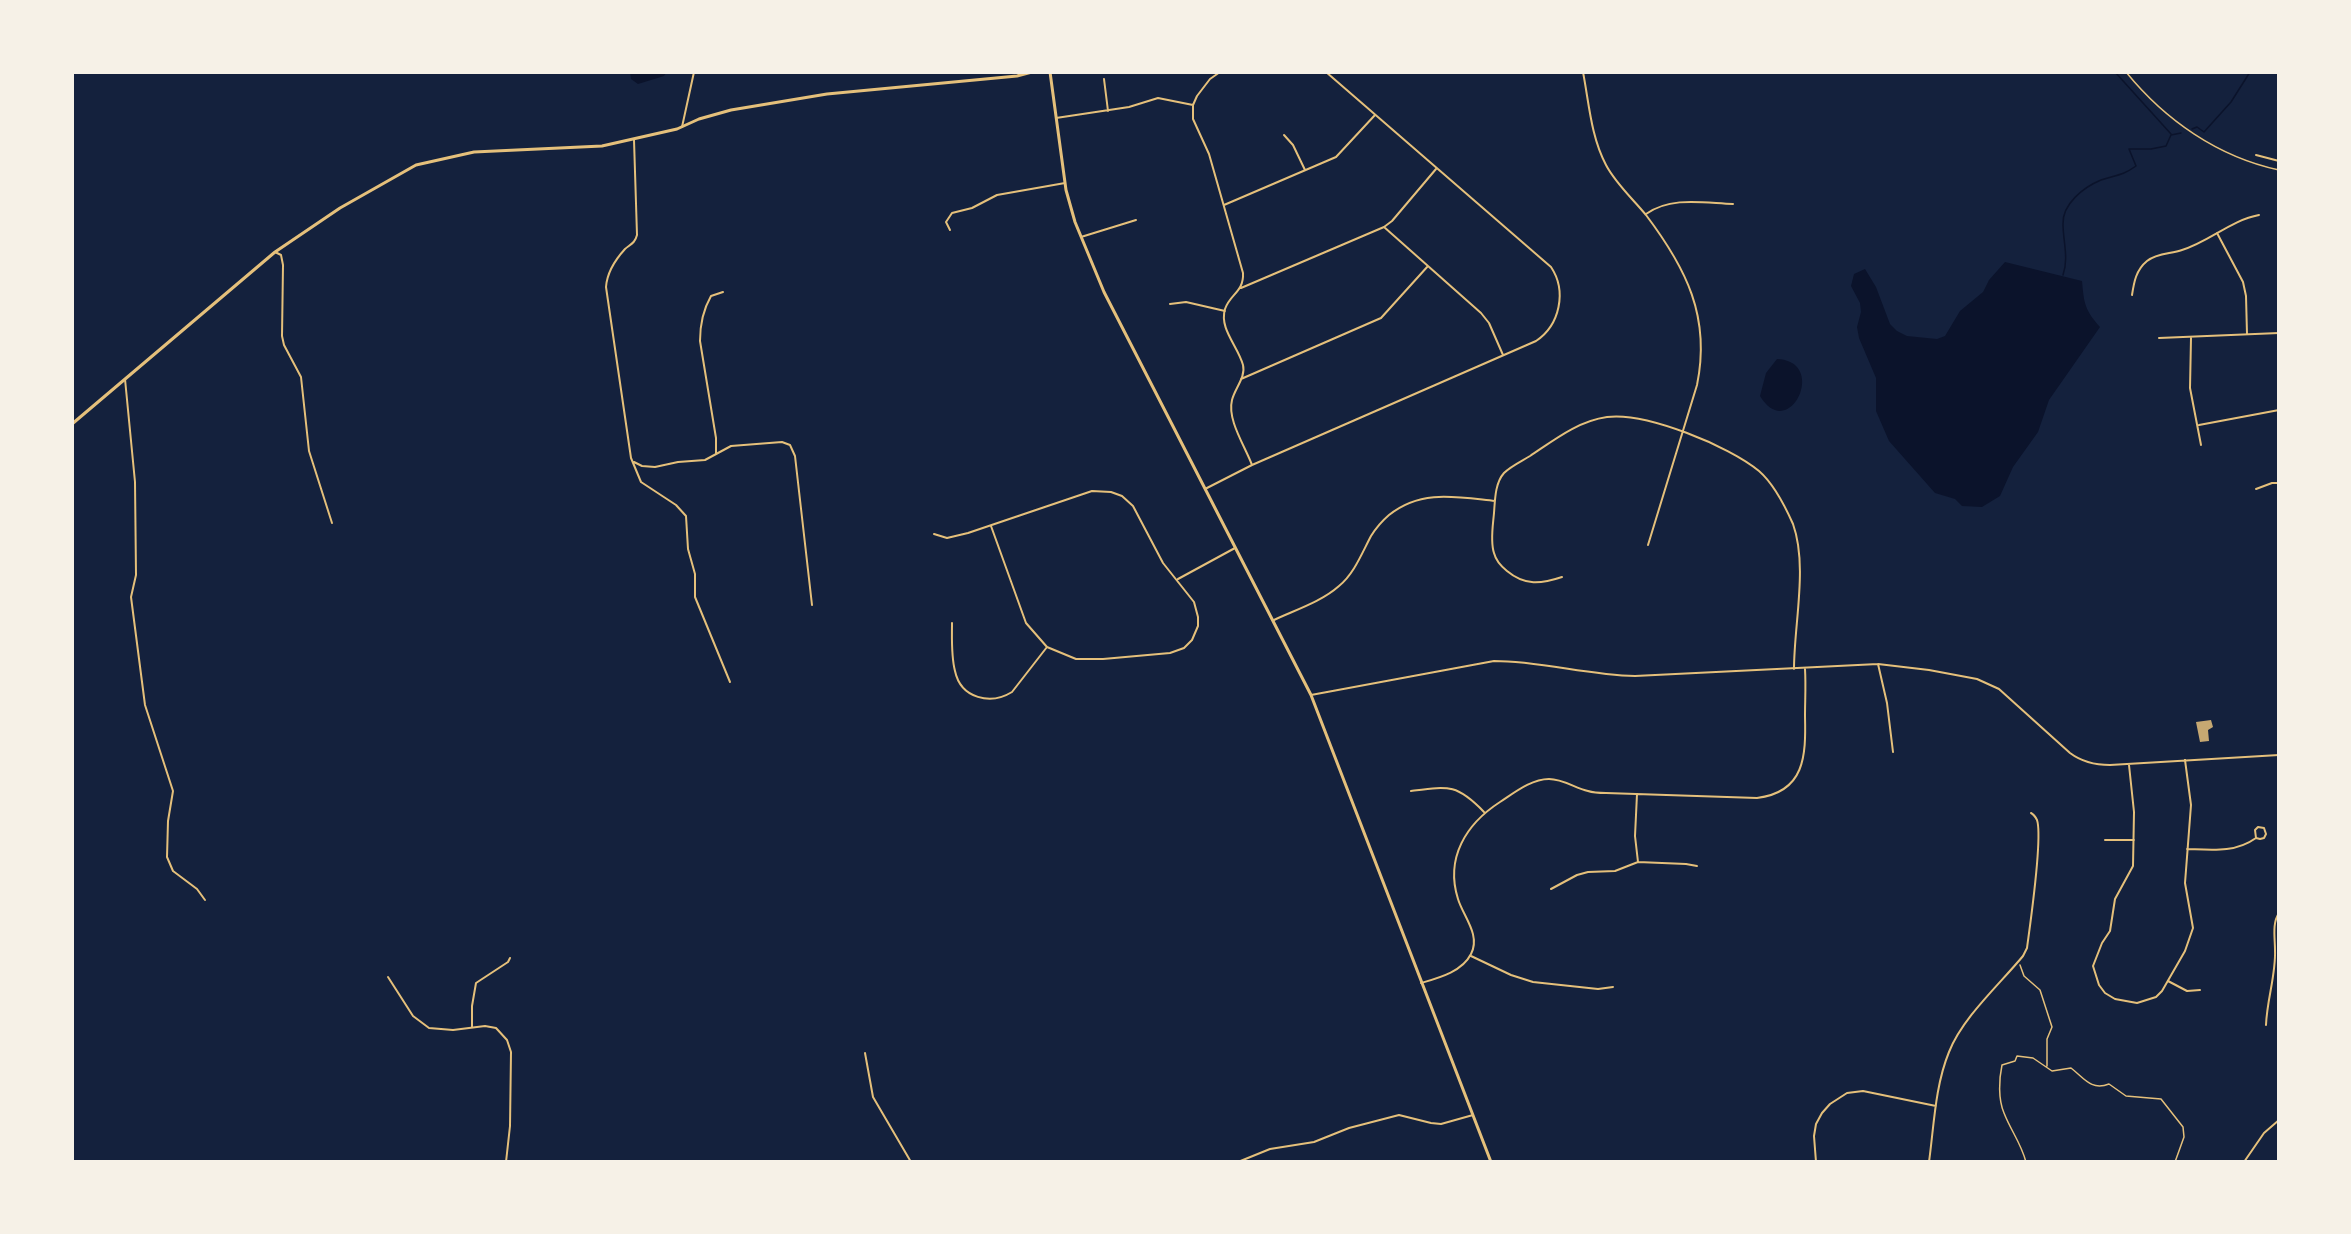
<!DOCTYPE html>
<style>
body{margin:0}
#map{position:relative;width:2351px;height:1234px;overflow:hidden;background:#14213d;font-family:"Fira Sans",sans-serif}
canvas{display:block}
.frame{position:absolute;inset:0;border:74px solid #f6f1e7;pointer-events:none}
</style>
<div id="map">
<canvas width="2351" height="1234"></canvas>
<div class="frame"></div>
</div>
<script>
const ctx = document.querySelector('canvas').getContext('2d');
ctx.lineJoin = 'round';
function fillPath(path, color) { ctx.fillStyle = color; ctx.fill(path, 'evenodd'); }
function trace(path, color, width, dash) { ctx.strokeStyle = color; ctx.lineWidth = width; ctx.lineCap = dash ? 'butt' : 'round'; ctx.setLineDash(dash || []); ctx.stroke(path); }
const water = new Path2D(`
 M630 72H667L664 76 638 84 631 79Z
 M2005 262 2082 281C2084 304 2085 310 2100 327L2049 400 2038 432 2013 467 2000 496 1982 507 1962 506 1955 499 1935 493 1889 441 1876 411V378L1859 338 1857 327 1861 312 1860 303 1851 286 1854 274 1865 269 1876 287 1890 324 1897 331 1907 336 1937 339 1945 336 1960 311 1983 292 1989 280Z
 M1777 359C1829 361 1789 444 1760 396L1766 373Z`);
const stream = new Path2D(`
 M2115 72 2171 134
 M2192 129 2197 127 2204 132 2231 102 2250 72
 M2063 275C2069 258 2063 241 2063 224 2062 204 2084 187 2101 180 2116 175 2122 176 2136 166L2129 149H2151L2166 146 2171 135 2181 133`);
const building = new Path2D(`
 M2211 720 2213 727 2208 730 2209 741 2200 742 2196 722Z`);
const path = new Path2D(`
 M2126 72C2165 120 2218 157 2279 170
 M2020 965 2024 976 2040 990 2052 1027 2047 1039V1066
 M2026 1162C2021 1143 2011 1131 2004 1113 1998 1099 1999 1079 2002 1065L2015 1061 2017 1056 2033 1058 2052 1071 2071 1068C2084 1078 2091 1091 2109 1084L2126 1096 2161 1099 2183 1127 2184 1137 2175 1162`);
const minor = new Path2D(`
 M1220 72 1210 79 1197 96 1193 105V119L1209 154 1243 273C1244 292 1230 294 1225 309 1219 329 1238 346 1243 365 1246 377 1235 388 1232 400 1227 420 1245 446 1252 465
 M1583 72C1589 103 1591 137 1606 165 1616 184 1633 199 1646 215 1686 268 1711 317 1697 385L1648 545
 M1104 79 1108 111
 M1056 118 1129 107 1158 98 1193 105
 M682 127 694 72
 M1284 135 1293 145 1305 170
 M634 140 637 235C635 243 631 244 625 249 615 260 607 273 606 287L631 458 641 482 676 505 686 516 688 549 695 574V597L730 682
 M2256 155 2279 161
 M1224 205 1336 157 1375 115
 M1646 214C1671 196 1704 203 1733 204
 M1384 227 1481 313 1489 323 1503 355
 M950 230 946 222 952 213 972 208 997 195 1065 183
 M2217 233 2243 282 2246 296 2247 334
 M1081 237 1136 220
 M275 252 281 255 283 265 282 336 284 345 301 377 309 451 332 523
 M1241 288 1384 227 1392 221 1436 169
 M2132 295C2134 282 2136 270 2147 261 2157 253 2171 254 2182 250 2209 242 2231 220 2259 215
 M1170 304 1186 302 1225 311
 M2159 338 2279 333
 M2191 338 2190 388 2201 445
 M125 379 135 482 136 575 131 597 145 705 173 791 168 821 167 857 173 871 197 889 205 900
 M1241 379 1381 318 1428 266
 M2199 425 2279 410
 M716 454V438L700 341C700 325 703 310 711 296L723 292
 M634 462 642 466 655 467 678 462 705 460 731 446 782 442 790 445 795 456 812 605
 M1205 489 1252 465 1536 341C1560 325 1567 291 1551 267L1326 72
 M2256 489 2272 483H2279
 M934 534 947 538 968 533 1092 491 1111 492 1122 496 1133 506 1163 563 1194 602 1198 617V626L1192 640 1184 648 1170 653 1103 659H1076L1047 647 1026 623 991 526
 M1562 577C1541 584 1525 586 1507 571 1502 567 1496 561 1494 553 1490 541 1493 525 1494 513 1495 500 1495 483 1504 473 1511 466 1522 461 1530 456 1554 440 1578 421 1607 417 1646 412 1729 446 1759 471 1774 484 1785 506 1793 524 1808 566 1794 624 1794 669
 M1178 579 1235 548
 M1274 620C1295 610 1321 602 1339 586 1354 574 1362 553 1371 536 1376 528 1382 521 1389 515 1421 489 1457 497 1495 501
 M952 623C952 639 951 656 955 671 961 699 991 705 1012 692L1047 647
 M1878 664 1887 703 1893 752
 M1311 695 1494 661C1541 661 1587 675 1635 676L1878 664 1929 670 1977 679 1999 689 2070 753C2082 762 2095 765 2110 765L2279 755
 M2129 765 2134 812 2133 866 2115 899 2110 931 2102 943 2093 966 2099 985 2105 993 2115 999 2137 1003 2156 997 2162 991 2185 951 2193 928 2185 883 2191 805 2185 760
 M1411 791C1449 786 1457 784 1484 812
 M1637 794 1635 836 1638 862
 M2105 840H2134
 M2187 849C2212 850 2235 853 2256 838L2260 839 2264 838 2266 834 2264 828 2258 827 2255 830 2256 838
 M1551 889 1577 875 1588 872 1615 871 1638 862 1686 864 1697 866
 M1471 956 1511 975 1533 982 1598 989 1613 987
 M388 977 413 1016 429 1028 453 1030 485 1026 496 1028 507 1040 511 1052 510 1126 506 1162
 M2168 981 2187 991 2200 990
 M1421 983C1438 978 1462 972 1471 954 1481 935 1463 916 1458 899 1445 858 1466 824 1500 802 1514 793 1531 779 1549 779 1563 779 1575 788 1588 791 1594 793 1600 793 1606 793L1757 798C1805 792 1806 756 1805 716 1805 701 1806 685 1805 669
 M2266 1025C2267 999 2276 975 2275 950 2275 938 2272 923 2279 913
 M472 1027V1006L476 983 508 962 510 958
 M865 1053 873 1097 911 1162
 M1238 1162 1270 1149 1314 1142 1349 1128 1399 1115 1431 1123 1441 1124 1473 1115
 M1816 1162 1814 1136 1816 1124 1822 1113 1830 1104 1847 1093 1863 1091 1936 1106
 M1929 1162C1934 1126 1935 1086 1949 1052 1963 1017 1999 985 2023 956L2027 948C2030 925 2043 838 2037 820 2036 818 2033 814 2031 813
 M2244 1162 2264 1133 2279 1120`);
const tertiary = new Path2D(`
 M1050 72 1066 190 1075 222 1104 292 1311 695 1491 1162
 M72 424 275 252 340 208 416 165 474 152 602 146 677 129 699 119 731 110 827 94 1017 76 1032 72`);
fillPath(water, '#0b132b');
trace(stream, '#0b132b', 1.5);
fillPath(building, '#c6a872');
trace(path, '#e5c07b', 1.5);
trace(minor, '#e5c07b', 2);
trace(tertiary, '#e5c07b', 3);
</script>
